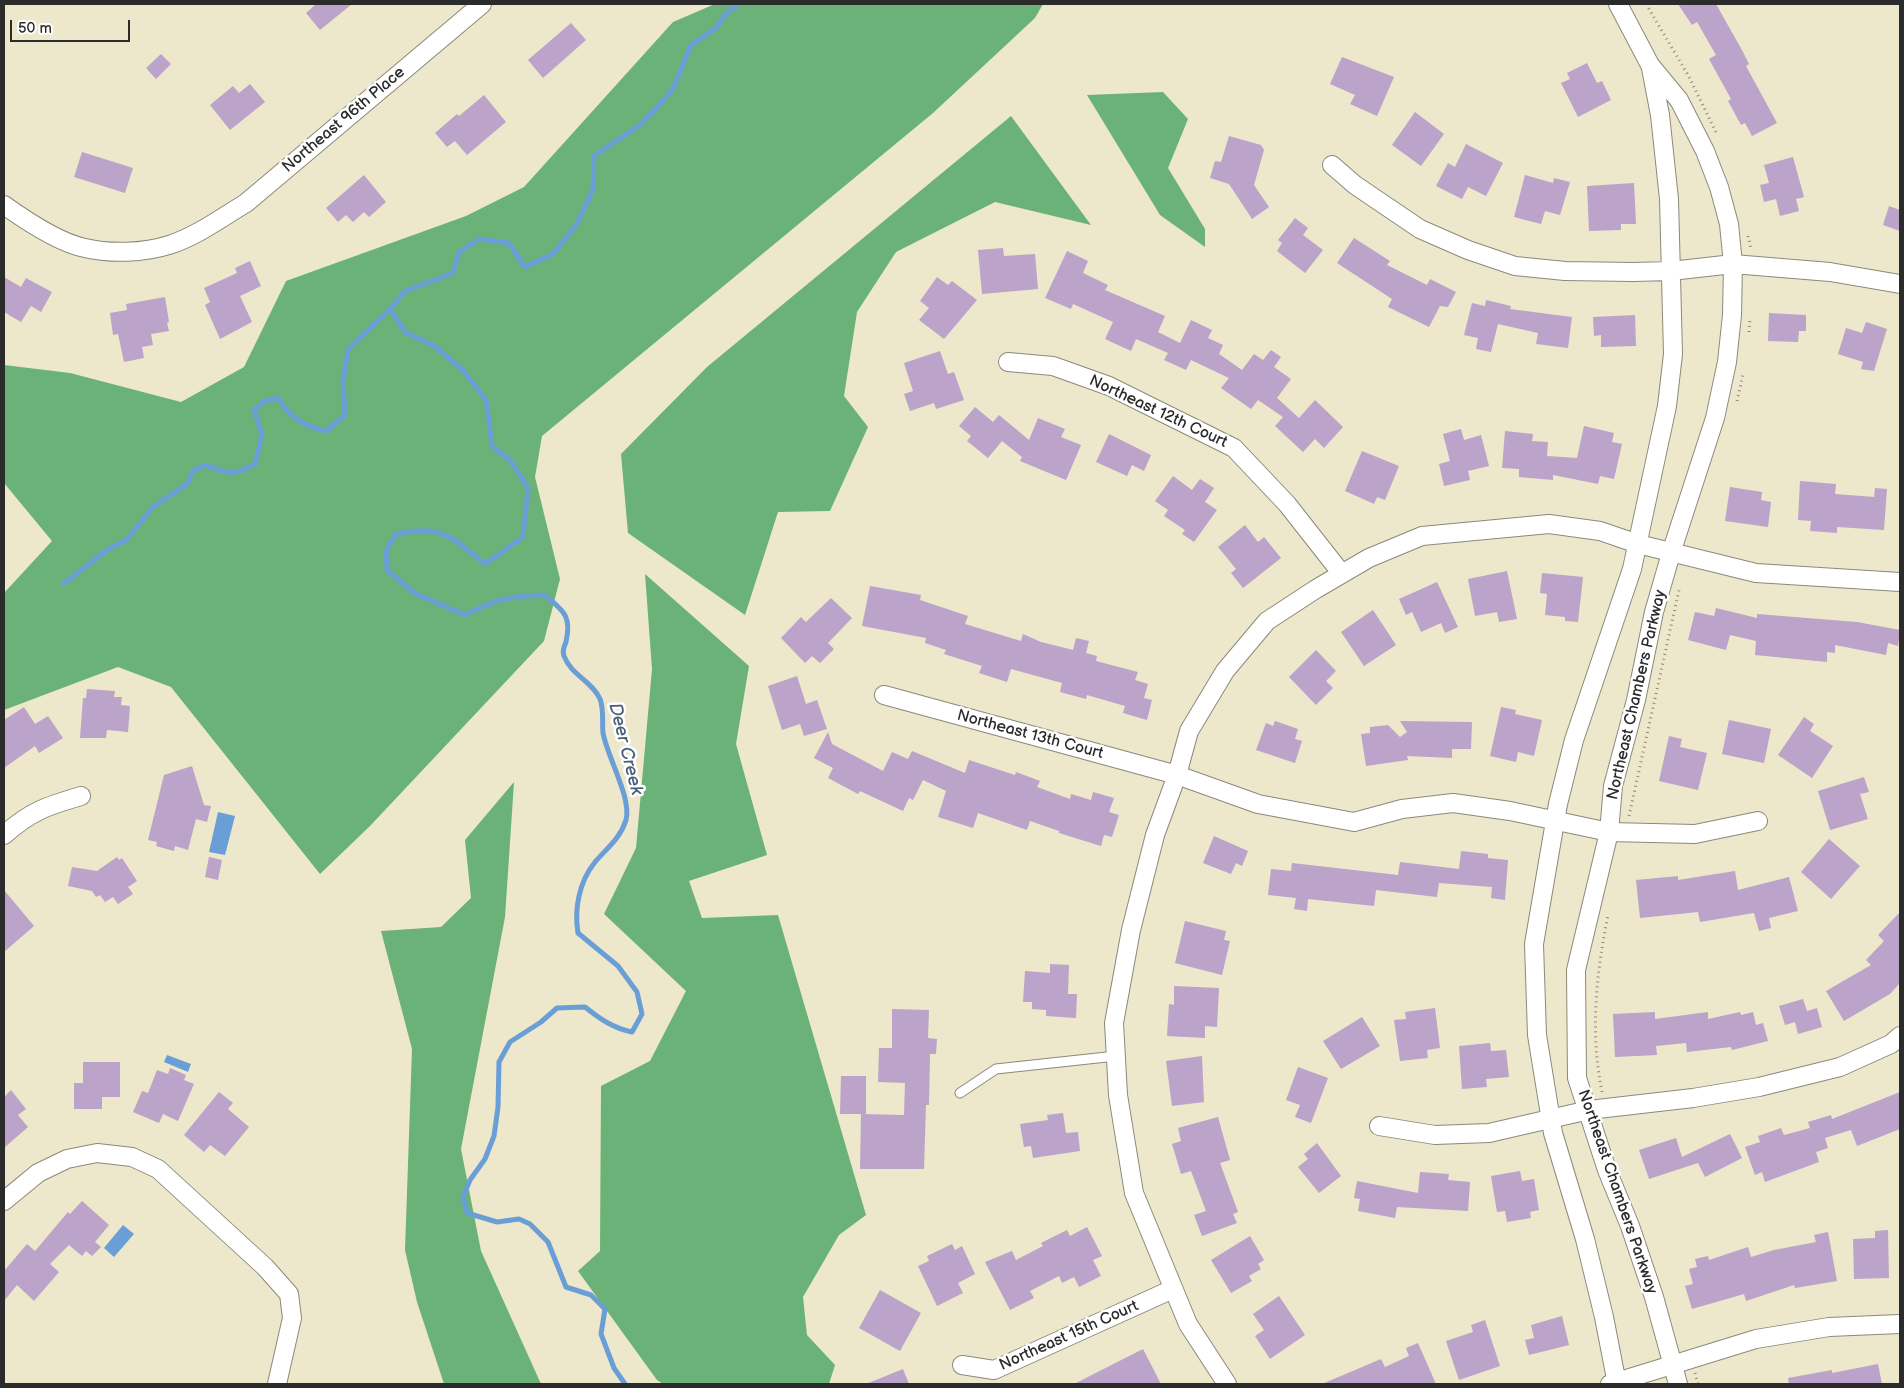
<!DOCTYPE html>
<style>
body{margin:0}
#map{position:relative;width:1904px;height:1388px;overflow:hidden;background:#ede7cb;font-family:"Balsamiq Sans",sans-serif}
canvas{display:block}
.frame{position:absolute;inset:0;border:5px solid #2b2b2b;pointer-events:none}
.scale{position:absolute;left:10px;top:20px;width:120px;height:22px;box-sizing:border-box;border:2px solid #2b2b2b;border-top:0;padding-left:6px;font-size:15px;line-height:18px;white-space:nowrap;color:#2b2b2b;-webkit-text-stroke:4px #fff;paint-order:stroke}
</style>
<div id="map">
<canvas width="1904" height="1388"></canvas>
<div class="frame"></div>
<div class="scale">50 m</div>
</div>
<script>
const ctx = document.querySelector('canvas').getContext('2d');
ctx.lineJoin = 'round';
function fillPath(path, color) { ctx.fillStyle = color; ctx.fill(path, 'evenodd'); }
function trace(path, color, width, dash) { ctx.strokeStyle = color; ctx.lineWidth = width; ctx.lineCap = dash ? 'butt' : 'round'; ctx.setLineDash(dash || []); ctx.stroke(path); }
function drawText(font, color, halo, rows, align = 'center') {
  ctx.font = font + ' "Balsamiq Sans",sans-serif'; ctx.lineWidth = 5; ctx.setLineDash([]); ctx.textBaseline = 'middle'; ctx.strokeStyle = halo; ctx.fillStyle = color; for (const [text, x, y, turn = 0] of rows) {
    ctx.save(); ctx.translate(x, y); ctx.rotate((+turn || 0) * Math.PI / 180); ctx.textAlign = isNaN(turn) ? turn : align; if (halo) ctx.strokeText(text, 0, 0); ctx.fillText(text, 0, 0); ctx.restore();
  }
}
const forest = new Path2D(`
 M715 4H1043L1035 18 933 113 542 436 535 477 560 579 544 641 370 826 320 874 171 687 118 667 4 710V593L52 541 4 483V365L70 373 181 402 244 367 286 281 466 216 524 187 673 22Z
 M1163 92 1188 119 1168 168 1205 229V247L1160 215 1087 95Z
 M1011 116 1091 225 995 202 896 252 857 312 844 396 868 427 830 511 778 512 745 615 628 533 621 454 707 367Z
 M645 574 749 666 736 744 767 855 689 881 702 918 778 915 866 1215 839 1235 803 1297 807 1335 835 1365 829 1384H663L657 1380 578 1271 600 1251 601 1086 650 1061 686 991 604 914 636 848 652 669Z
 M514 782 505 917 461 1149 481 1251 541 1384H444L417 1302 405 1250 412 1049 381 931 441 927 471 898 465 840Z`);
const water = new Path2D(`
 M218 812 235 816 225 855 209 852Z
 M167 1055 191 1064 188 1072 164 1062Z
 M123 1225 134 1234 114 1257 104 1248Z`);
const stream = new Path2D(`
 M63 584 107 550 126 540 153 507 187 484 193 471 204 465C230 472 228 478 255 464L262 435 254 410 265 401 278 398C290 418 304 426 326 431L345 415 343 380 348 349 390 309
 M625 1384 614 1368 601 1334 605 1309 591 1295 566 1287 548 1242 530 1224 519 1219 497 1222 467 1213 463 1197 470 1180 485 1159 494 1136 498 1107 499 1062 510 1042 541 1022 557 1008 585 1007C600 1019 613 1028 632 1032L642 1014 637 992 618 966 578 933C574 909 579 882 595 862 607 848 620 839 626 820 632 799 607 756 603 733 602 723 604 708 600 699 592 681 571 675 564 656 562 651 564 647 566 642 572 615 563 611 545 595 510 596 496 599 465 615L414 593 387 570 386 551 396 534C442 524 450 536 485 564L523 537 528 488 510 460 492 446 486 400 463 370 433 345 406 333 390 309 405 291 453 273 459 252 479 239 509 243 525 267 553 254 577 224 593 189 594 156 640 125 660 104 673 89 691 45 716 28 725 15 738 4`);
const building = new Path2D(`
 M316 4H352L320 30 306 13Z
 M1678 4H1716L1743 52 1749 64 1746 66 1777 123 1752 136 1745 123 1741 125 1728 101 1731 99 1709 59 1716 55 1697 22 1692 25Z
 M571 23 586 40 543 78 528 60Z
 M161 54 171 64 156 79 146 68Z
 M1342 57 1394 77 1377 116 1350 104 1355 95 1330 84Z
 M1587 63 1597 83 1602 81 1611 100 1578 117 1561 83 1570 79 1567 73Z
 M250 84 265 102 230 130 210 105 233 86 239 93Z
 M484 95 506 122 467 155 455 141 447 147 435 133 457 114 459 116Z
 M1415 112 1444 134 1421 166 1392 145Z
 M1229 136 1261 145 1264 150 1254 185 1269 207 1252 219 1229 184 1210 178 1215 161 1221 162Z
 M1466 144 1503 163 1486 196 1468 187 1462 199 1436 186 1448 163 1455 167Z
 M82 152 133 168 125 193 74 177Z
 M1793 157 1804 197 1796 199 1799 211 1780 216 1776 199 1764 202 1760 185 1769 183 1764 165Z
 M364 175 386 202 369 217 364 212 353 222 346 215 338 222 326 208Z
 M1525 175 1553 183 1554 178 1570 182 1560 215 1545 211 1541 224 1514 217Z
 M1634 183 1636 224H1621V230L1589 231 1587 186Z
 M1889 206 1900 210V231L1883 225Z
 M1295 218 1308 228 1303 235 1323 250 1305 273 1277 251 1282 243 1278 240Z
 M1354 238 1390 261 1387 265 1427 285 1430 279 1456 292 1448 307 1440 306 1429 327 1388 307 1392 299 1337 263Z
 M1003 248 1004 256 1035 254 1038 289 982 294 978 250Z
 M1067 251 1088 261 1083 273 1108 285 1105 290 1165 316 1158 332 1180 343 1191 320 1212 330 1208 338 1223 345 1219 354 1242 370 1254 354 1263 360 1271 350 1281 357 1274 367 1291 379 1277 398 1299 418 1315 400 1343 427 1324 448 1315 439 1303 452 1275 426 1283 417 1258 400 1251 409 1221 388 1229 378 1191 360 1186 370 1164 360 1168 353 1136 339 1131 351 1105 339 1113 322 1073 304 1071 309 1045 298Z
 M250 261 261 286 240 296 252 322 220 339 205 305 210 302 204 288 237 273 235 268Z
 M4 277 21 287 26 278 52 292 41 312 31 306 21 322 4 312Z
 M937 277 948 285 952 281 977 300 944 339 919 320 929 308 920 301Z
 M165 297 169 322 167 323 169 331 151 334 153 345 142 347 144 358 124 362 118 334 113 335 110 313 127 310 126 304Z
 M1486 300 1511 306 1510 309 1572 317 1568 348 1536 344 1538 333 1498 324 1491 352 1476 349 1478 338 1464 335 1472 303 1485 306Z
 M1769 313 1806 315V331H1799L1798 342 1768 341Z
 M1635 315 1636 346 1601 347V335L1594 336 1593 317Z
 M1866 322 1887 329 1874 371 1861 369 1863 362 1838 354 1846 328 1862 333Z
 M940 351 948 374 954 372 964 400 936 409 934 403 910 411 904 394 913 391 904 363Z
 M975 407 993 422 999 415 1029 440 1038 418 1065 429 1061 437 1081 445 1066 480 1020 461 1022 457 1002 441 988 458 967 441 971 436 959 426Z
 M1584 426 1614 433 1612 442 1622 444 1614 479 1600 476 1598 484 1553 475V480L1519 477V469L1502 468 1505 431 1533 434 1532 441 1548 442 1547 456 1577 458Z
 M1461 429 1464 440 1481 435 1489 466 1468 471 1470 480 1444 486 1439 464 1450 461 1443 434Z
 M1109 434 1151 455 1144 471 1132 465 1127 476 1096 462Z
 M1362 451 1399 466 1385 500 1377 497 1374 504 1345 491Z
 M1173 476 1192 490 1200 479 1214 488 1205 502 1217 510 1194 542 1182 534 1185 530 1164 516 1168 510 1155 501Z
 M1800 481 1836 484 1835 494 1874 497 1875 488 1887 489 1884 530 1837 527V533L1810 531 1811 521 1798 520Z
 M1730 487 1762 492 1761 500 1771 502 1768 527 1725 521Z
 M1245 525 1258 542 1264 537 1281 558 1243 588 1231 573 1236 569 1218 547Z
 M1507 571 1517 619 1499 622 1497 612 1475 616 1468 579Z
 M1542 573 1583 577 1578 622 1565 621V617L1545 615 1547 594 1540 593Z
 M1437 582 1458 627 1445 633 1441 623 1421 632 1412 612 1406 615 1399 599Z
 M870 586 921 595 920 600 968 616 965 624 1021 641 1023 634 1041 642 1073 650 1076 638 1089 641 1086 653 1097 656 1096 661 1138 672 1135 680 1148 684 1144 698 1152 700 1147 720 1123 713 1125 706 1087 695 1086 699 1060 692 1062 683 1011 669 1007 682 979 673 982 666 944 654 946 650 925 643 926 638 862 626Z
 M831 598 852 618 828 643 834 649 820 663 812 656 805 663 781 638 801 617 806 622Z
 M1716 608 1757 618V614L1857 622 1900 630V632L1898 646 1888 643 1886 655 1835 645V653L1827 652V662L1755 655 1756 641 1730 635 1726 650 1688 640 1695 612 1714 616Z
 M1373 610 1396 645 1364 666 1341 632Z
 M1316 650 1336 671 1326 681 1333 688 1316 705 1289 677Z
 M797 676 806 704 817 700 827 729 804 736 800 724 782 730 768 686Z
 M87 689 115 691 114 697H122L121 705 130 706 128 732 107 730 106 738H80L83 698H86Z
 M24 707 35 724 48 716 63 738 39 753 35 746 4 768V720Z
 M1501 707 1516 710 1515 714 1542 720 1534 756 1518 752 1516 762 1490 756Z
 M1804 717 1814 724 1810 731 1833 746 1812 778 1778 755Z
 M1729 720 1771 729 1764 763 1722 754Z
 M1275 721 1298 729 1295 739 1302 741 1295 763 1256 750 1266 723 1273 726Z
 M1400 721 1472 722 1471 749H1452V758L1407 756 1408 760 1366 766 1361 734 1370 733V727L1388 725 1400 737 1407 732Z
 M828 732 832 744 883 771 892 752 908 759 912 751 965 773 969 760 1015 775 1016 772 1040 781 1037 787 1070 799 1071 794 1091 800 1093 792 1114 798 1109 812 1119 815 1112 837 1104 835 1101 846 1059 833V831L1030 821 1027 830 978 813 973 828 938 817 946 791 923 780 913 800 909 798 903 811 860 791 858 794 828 778 833 768 814 758Z
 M1669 736 1682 739 1680 747 1707 753 1698 790 1659 781Z
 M192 766 204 805 211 806 207 822 196 819 188 850 175 846 174 851 156 846 157 842 148 840 164 775Z
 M1864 777 1869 792 1860 794 1868 819 1830 830 1818 791Z
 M1214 836 1248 851 1242 866 1236 863 1231 874 1203 863Z
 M1829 839 1860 866 1831 899 1801 872Z
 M1461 851 1488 854V858L1508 860 1505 900 1491 898 1492 887 1439 883 1437 897 1376 890 1374 906 1308 899 1307 911 1294 909 1296 898 1268 895 1271 869 1291 871 1292 863 1398 875 1400 862 1459 869Z
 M117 857 119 860 122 858 137 881 128 887 133 894 118 904 113 897 105 902 100 895 96 897 92 891 68 886 72 867 97 871Z
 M209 857 222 860 218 880 205 877Z
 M1735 871 1738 890 1789 877 1798 911 1769 918 1771 928 1759 931 1754 913 1700 922 1698 912 1640 918 1636 880 1678 876V880Z
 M4 890 34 926 4 952Z
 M1900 912V983L1890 994 1844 1021 1826 991 1871 965 1866 960 1884 941 1878 935Z
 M1185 921 1226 931 1224 940 1230 941 1222 975 1175 963Z
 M1050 964 1069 965 1068 994H1077L1076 1018 1046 1016V1010L1032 1009V1002H1023L1025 971 1050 973Z
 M1174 986 1219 988 1217 1027 1205 1026V1038L1167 1036 1169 1004 1174 1005Z
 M1803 999 1807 1011 1817 1008 1822 1027 1798 1034 1795 1022 1785 1025 1779 1006Z
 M1435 1008 1440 1048 1427 1050 1428 1058 1400 1061 1394 1020 1406 1019 1405 1012Z
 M892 1009 929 1010 928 1038 937 1039 936 1054H930L929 1105H926L924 1169H860L861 1114 904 1115 905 1083 878 1082 879 1048H892Z
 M1655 1012V1019L1708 1012V1019L1740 1012 1741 1015 1753 1012 1756 1025 1763 1023 1768 1041 1732 1050 1731 1047 1687 1052 1686 1043 1656 1046 1657 1055 1615 1057 1613 1014Z
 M1362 1017 1380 1046 1341 1069 1323 1041Z
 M1490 1043 1491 1051 1506 1050 1509 1077 1486 1079 1487 1087 1462 1089 1459 1046Z
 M1202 1056 1204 1102 1172 1106 1166 1061Z
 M83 1062H120V1097H102V1109H74V1083H83Z
 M1298 1067 1328 1078 1311 1123 1295 1117 1300 1105 1286 1100Z
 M170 1068 186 1075 184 1080 194 1084 178 1121 163 1114 159 1123 133 1112 142 1091 148 1093 157 1070 168 1074Z
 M841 1076H866V1114H840Z
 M11 1090 26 1109 18 1115 28 1127 4 1148V1097Z
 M219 1092 233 1103 228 1109 249 1127 225 1156 210 1145 204 1152 184 1135Z
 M1900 1092V1129L1857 1146 1851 1130 1825 1138 1828 1148 1816 1152 1819 1162 1765 1182 1762 1172 1755 1175 1745 1147 1760 1142 1758 1136 1781 1128 1784 1135 1810 1128 1808 1122 1831 1115 1832 1119Z
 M1063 1113 1066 1133 1078 1132 1080 1151 1033 1158 1031 1146 1024 1147 1020 1124 1048 1120 1047 1115Z
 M1218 1117 1230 1160 1220 1163 1238 1212 1233 1214 1237 1223 1202 1236 1194 1215 1206 1211 1191 1171 1181 1174 1172 1144 1181 1141 1178 1128Z
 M1730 1134 1742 1158 1705 1177 1698 1163 1649 1179 1639 1150 1676 1138 1682 1157Z
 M1317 1143 1341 1176 1319 1193 1298 1167 1308 1159 1304 1154Z
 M1520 1171 1522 1181 1534 1179 1539 1210 1530 1212 1531 1218 1507 1222 1505 1211 1497 1212 1491 1176Z
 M1420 1172 1449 1174 1448 1180 1470 1182 1468 1211 1397 1207 1395 1218 1358 1211 1360 1199 1354 1198 1357 1181 1418 1193Z
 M82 1201 109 1225 95 1242 101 1247 92 1256 86 1251 82 1256 69 1245 50 1264 59 1272 34 1301 17 1285 4 1301V1271L27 1244 35 1251 68 1212 70 1214Z
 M1087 1227 1102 1256 1093 1260 1101 1276 1079 1287 1074 1277 1062 1283 1059 1276 1030 1291 1034 1298 1010 1310 985 1262 1012 1251 1016 1260 1043 1246 1041 1243 1067 1230 1070 1236Z
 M1888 1230 1889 1278 1854 1279 1853 1239 1875 1238V1231Z
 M1828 1232 1837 1281 1795 1288 1794 1285 1746 1301 1744 1294 1692 1309 1685 1286 1693 1284 1689 1269 1697 1267 1695 1259 1708 1256 1709 1260 1748 1247 1751 1257 1774 1250 1816 1242 1814 1235Z
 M1250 1236 1264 1260 1258 1264 1261 1269 1249 1276 1252 1281 1231 1293 1211 1260Z
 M952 1244 955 1250 962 1246 975 1274 958 1283 963 1293 937 1306 918 1266 929 1261 927 1256Z
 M880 1290 921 1313 900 1351 859 1328Z
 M1279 1296 1305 1335 1270 1359 1255 1336 1264 1330 1253 1314Z
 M1562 1316 1569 1345 1529 1355 1525 1340 1534 1338 1531 1325Z
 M1485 1320 1500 1366 1459 1380 1446 1341 1473 1332 1471 1325Z
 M1418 1343 1436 1384H1322L1381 1359 1385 1367 1409 1356 1406 1348Z
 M1143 1349 1161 1384H1074Z
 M1878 1364 1882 1384H1789L1788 1378 1832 1370V1373Z
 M903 1369 909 1384H866Z`);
const path = new Path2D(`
 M1646 4 1688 75 1716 132
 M1748 236 1751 249
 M1749 332 1750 318
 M1737 401 1743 375
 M1629 816 1679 590
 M1602 1092C1590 1031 1596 976 1608 915
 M1695 1373 1698 1384`);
const lane = new Path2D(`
 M960 1093 996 1069 1116 1056`);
const street = new Path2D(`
 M1618 4 1650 65 1679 100 1705 151 1719 187 1729 224 1733 264 1732 315 1727 362 1715 418 1672 550 1654 612 1636 700 1613 786 1609 832 1576 970 1577 1078 1607 1170 1630 1226 1654 1297 1678 1384
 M1332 165 1355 185 1420 229 1468 250 1515 266 1565 271 1633 272 1671 271 1733 264 1830 272 1900 284
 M4 205C25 220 60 243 85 248 110 254 144 253 169 245 197 236 221 218 246 203L482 4
 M1008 362 1053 366 1109 386 1234 448 1287 504 1342 574
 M884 695 1177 775 1258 804 1354 822 1402 809 1453 803 1510 811 1609 832 1695 834 1758 821
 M4 835C31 811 47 806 81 796
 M1379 1126 1435 1135 1489 1133 1589 1110 1693 1098 1759 1087 1840 1067 1891 1044 1900 1036
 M4 1201 38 1173 67 1159 97 1153 132 1157 158 1169 265 1267 289 1294 292 1318 277 1384
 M962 1365 994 1370 1173 1289
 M1227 1384 1188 1324 1134 1193 1118 1095 1114 1023 1131 930 1155 835 1177 775 1189 731 1225 671 1267 621 1316 589 1369 558 1422 536 1549 524 1600 531 1638 544 1756 573 1900 582
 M1610 1384 1756 1339 1829 1327 1900 1324
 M1617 1384 1604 1317 1585 1239 1553 1133 1537 1035 1534 944 1558 804 1574 740 1632 569 1667 406 1673 354 1669 199 1660 115 1651 68`);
const streetNames = [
 ["Northeast 96th Place",344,120,-40],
 ["Northeast 12th Court",1158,412,25],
 ["Northeast Chambers Parkway",1637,695,-77],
 ["Northeast 13th Court",1030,735,15],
 ["Northeast Chambers Parkway",1617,1192,71],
 ["Northeast 15th Court",1069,1336,-24]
];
const waterNames = [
 ["Deer Creek",625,749,76]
];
fillPath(forest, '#6ab278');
fillPath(water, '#6a9ed6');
trace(stream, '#6a9ed6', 5);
fillPath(building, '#bba3c9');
trace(lane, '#8c897b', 11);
trace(street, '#8c897b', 20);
trace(path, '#8c897b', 3, [1, 4]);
trace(lane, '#fff', 9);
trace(street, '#fff', 18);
drawText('16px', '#2b2b2b', '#fff', streetNames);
drawText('italic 18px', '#475f78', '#fff', waterNames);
</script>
